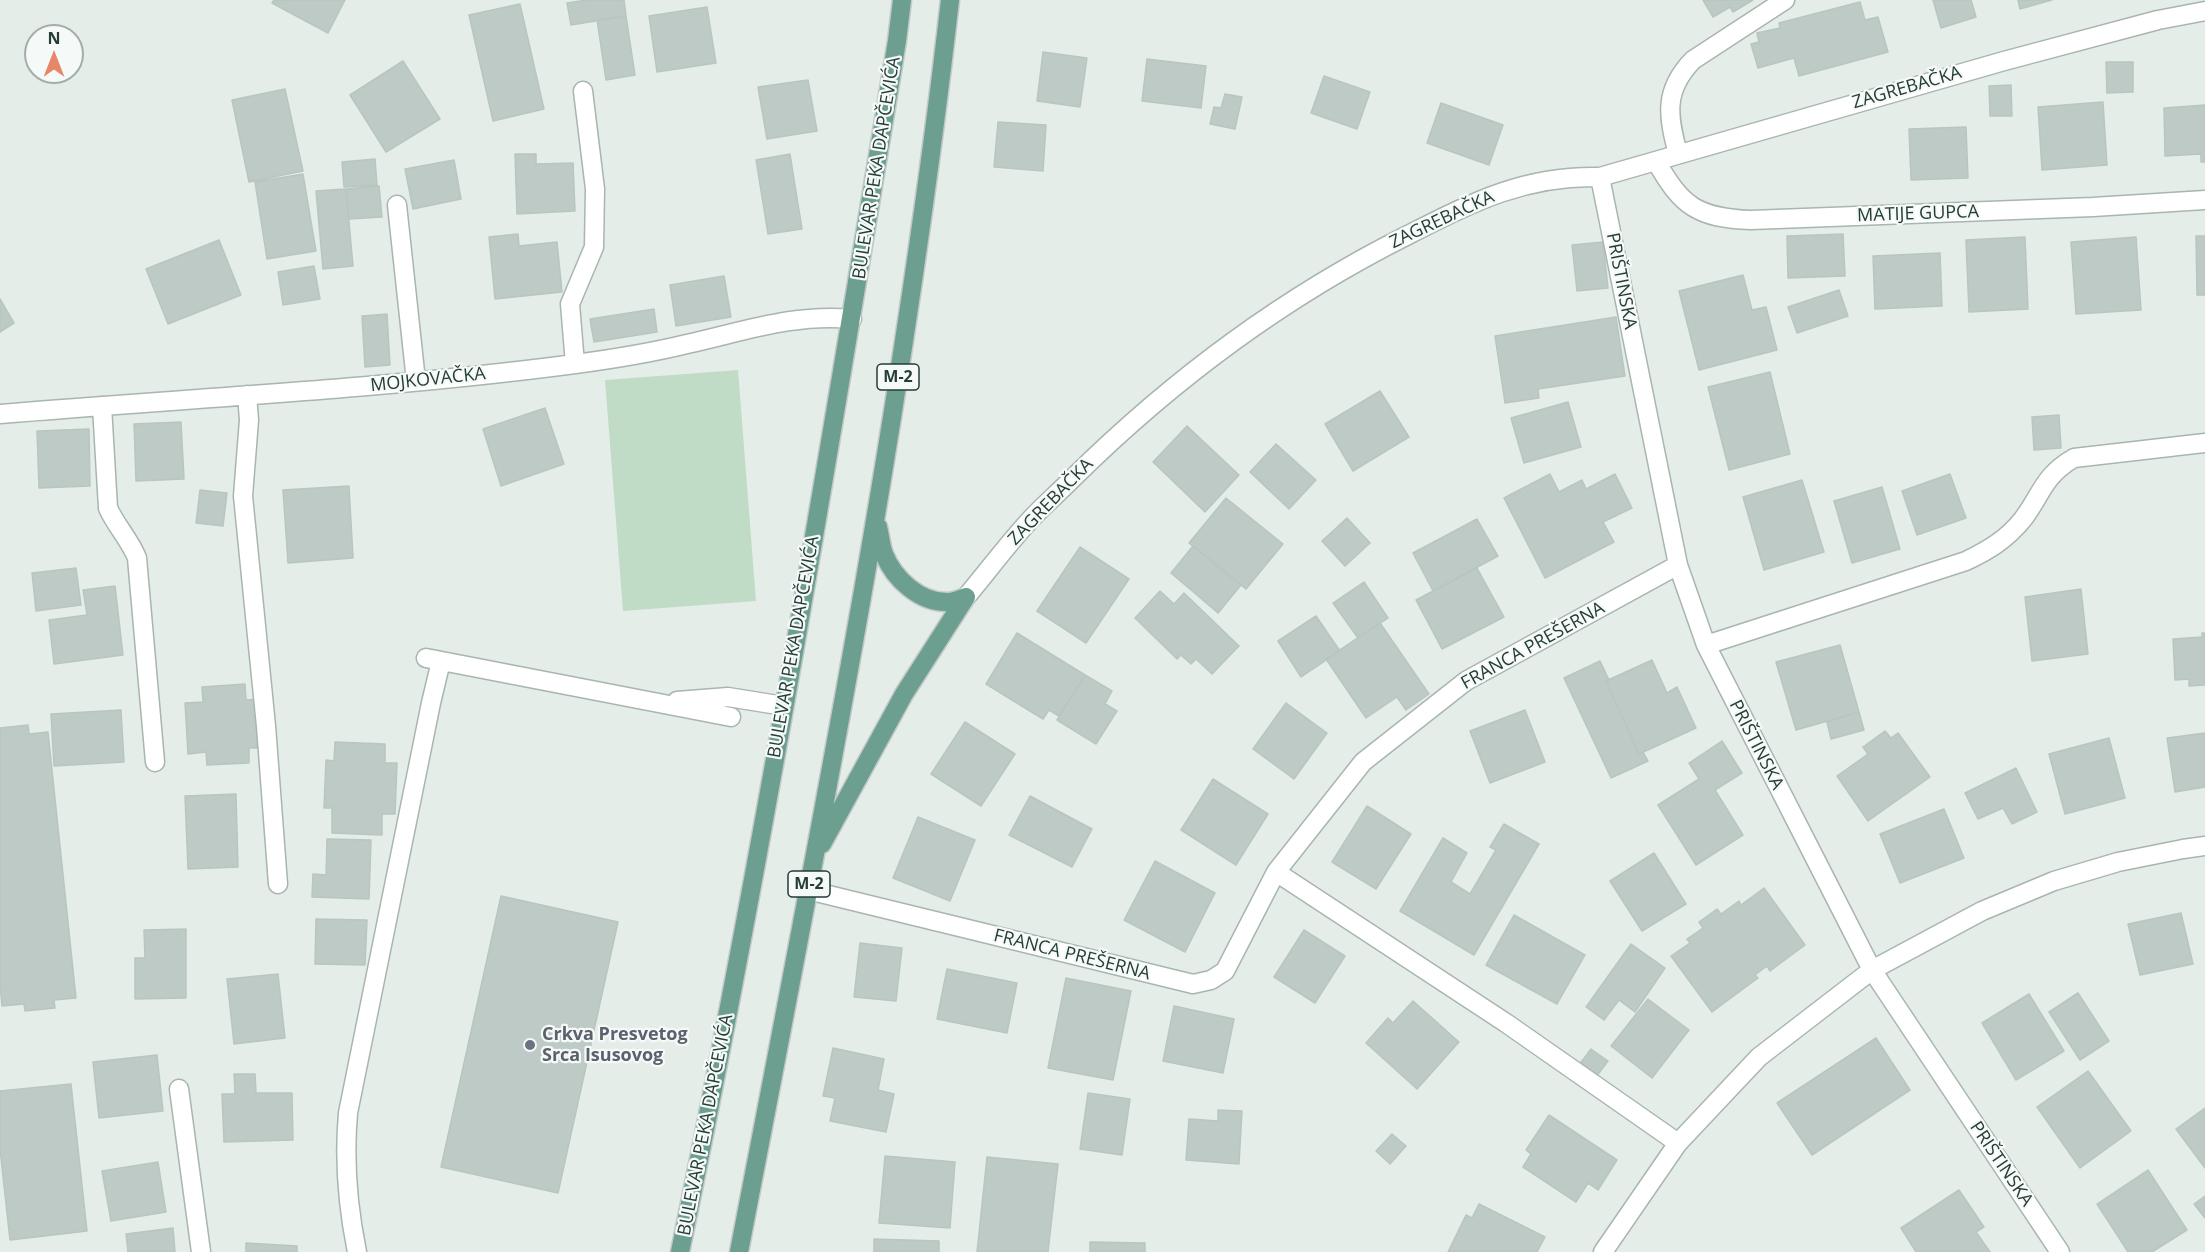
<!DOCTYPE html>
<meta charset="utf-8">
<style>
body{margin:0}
#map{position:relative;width:2205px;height:1252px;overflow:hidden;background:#e5ede9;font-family:"Open Sans",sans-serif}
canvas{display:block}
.north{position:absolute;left:24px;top:24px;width:60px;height:60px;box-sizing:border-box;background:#f5f9f7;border:2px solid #a2aeaa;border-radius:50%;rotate:0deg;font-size:16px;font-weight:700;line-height:24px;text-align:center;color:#253d37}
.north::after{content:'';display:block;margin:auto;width:21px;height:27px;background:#e78669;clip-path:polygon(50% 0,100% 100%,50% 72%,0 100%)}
</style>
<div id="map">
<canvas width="2205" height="1252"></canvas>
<div class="north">N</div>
</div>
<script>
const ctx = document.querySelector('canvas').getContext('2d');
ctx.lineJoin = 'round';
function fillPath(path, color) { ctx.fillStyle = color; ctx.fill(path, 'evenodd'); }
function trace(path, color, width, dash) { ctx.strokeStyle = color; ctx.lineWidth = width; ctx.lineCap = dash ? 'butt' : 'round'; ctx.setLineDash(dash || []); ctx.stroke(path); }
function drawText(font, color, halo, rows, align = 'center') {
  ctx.font = font + ' "Open Sans",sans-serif'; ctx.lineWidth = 4.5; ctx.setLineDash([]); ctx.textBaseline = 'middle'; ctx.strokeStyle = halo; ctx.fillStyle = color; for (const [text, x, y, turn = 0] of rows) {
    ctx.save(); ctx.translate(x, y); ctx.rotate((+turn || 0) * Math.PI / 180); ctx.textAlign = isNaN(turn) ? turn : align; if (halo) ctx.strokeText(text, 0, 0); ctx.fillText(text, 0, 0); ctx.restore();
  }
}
const green = new Path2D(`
 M738 370 756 601 623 611 605 380Z`);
const building = new Path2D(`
 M274 0H345L328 33 272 3Z
 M587 0H624L626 16 571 25 567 3Z
 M1703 0H1753L1733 12 1730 7 1713 17Z
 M1933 0H1971L1976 17 1941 28Z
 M2018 0H2052L2020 9Z
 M1860 2 1865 20 1878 17 1888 52 1799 76 1794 58 1758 68 1751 44 1759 42 1757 33 1780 28 1779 23Z
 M520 4 544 109 493 121 469 15Z
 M707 7 716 63 657 72 649 16Z
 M626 16 635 75 606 80 597 20Z
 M1043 52 1087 58 1080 107 1037 101Z
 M1147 59 1206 66 1201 108 1142 101Z
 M403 61 440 119 386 152 350 95Z
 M2106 62H2133V92L2107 93Z
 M1324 76 1370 92 1357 129 1311 113Z
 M808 80 817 131 767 139 758 87Z
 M2011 85 2012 116H1990L1989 86Z
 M285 89 303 171 249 182 232 100Z
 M1225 94 1242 97 1235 129 1210 124 1214 107 1221 108Z
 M2103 102 2107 165 2042 170 2038 107Z
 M1441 103 1503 125 1489 165 1427 143Z
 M2205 105V162H2201V154L2165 156 2164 108Z
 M998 122 1046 125 1043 171 994 167Z
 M1966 127 1968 178 1911 180 1909 129Z
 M515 154H536V164L573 163 575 211 517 214Z
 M790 154 802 229 768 234 756 160Z
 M375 159 377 185 344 187 342 162Z
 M454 160 461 199 413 209 405 169Z
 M303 174 316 251 267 259 255 182Z
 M379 186 382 217 349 219 346 189Z
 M346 189 353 266 323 269 316 191Z
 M518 234 519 246 557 242 562 292 495 299 489 237Z
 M1843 234 1845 276 1788 278 1787 236Z
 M2196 236H2205V295H2197Z
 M2025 237 2028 309 1969 312 1966 240Z
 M2136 237 2141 310 2076 314 2071 242Z
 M219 240 241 295 168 324 146 269Z
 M1603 242 1608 288 1577 291 1572 245Z
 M1940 253 1942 306 1875 309 1873 256Z
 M314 266 320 299 283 305 278 272Z
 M1743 275 1752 310 1766 307 1777 350 1699 370 1679 291Z
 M724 276 731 317 676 326 670 285Z
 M1839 290 1848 316 1797 333 1788 307Z
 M0 299 14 323 0 332Z
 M654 309 657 332 594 342 590 319Z
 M387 314 390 365 365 367 362 316Z
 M1616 317 1625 376 1538 389 1539 398 1505 403 1495 336Z
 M1770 372 1790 454 1729 470 1708 387Z
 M1380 391 1409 437 1353 471 1325 424Z
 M1568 402 1581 447 1524 463 1511 418Z
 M545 408 564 464 501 486 483 429Z
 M2059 415 2061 448 2034 450 2032 417Z
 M181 422 184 479 136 481 134 424Z
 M1187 426 1239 475 1205 512 1153 462Z
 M89 429 90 486 39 488 37 431Z
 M1276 444 1316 480 1289 509 1250 472Z
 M1550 474 1559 492 1582 480 1586 489 1615 474 1632 508 1603 522 1614 542 1545 578 1504 498Z
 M1950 474 1966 518 1917 535 1902 491Z
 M1802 480 1824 552 1764 570 1743 497Z
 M349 486 353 558 288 563 283 490Z
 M1882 487 1900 549 1852 563 1834 501Z
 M200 490 227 493 223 526 196 523Z
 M1226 498 1283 544 1246 589 1189 543Z
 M1347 518 1370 543 1345 566 1322 541Z
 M1477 519 1498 556 1433 591 1413 553Z
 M1193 546 1241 585 1218 613 1171 573Z
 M1080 547 1129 579 1086 643 1037 611Z
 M76 568 81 605 36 611 32 573Z
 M1477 568 1504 617 1442 649 1416 600Z
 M1364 582 1388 618 1358 638 1333 603Z
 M115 586 123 655 54 664 49 620 87 615 83 590Z
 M2081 589 2088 654 2032 661 2025 597Z
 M1160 591 1174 604 1184 593 1239 646 1212 674 1196 659 1191 664 1181 655 1177 659 1135 618Z
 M1316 616 1340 651 1301 677 1278 641Z
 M1380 623 1429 694 1406 710 1397 697 1366 718 1326 659Z
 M1017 633 1085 675 1059 716 1049 710 1043 719 986 684Z
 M2202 633H2205V685L2189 686V679L2175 680 2173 639 2202 637Z
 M1840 645 1859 712 1796 730 1776 662Z
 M1652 660 1667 693 1677 687 1696 728 1639 754 1606 681Z
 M1600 661 1609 680 1606 681 1639 754 1643 752 1648 761 1611 778 1564 678Z
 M1085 675 1112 691 1105 704 1117 711 1096 744 1057 720Z
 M245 684 246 700 260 699 263 748H249V763L207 765 206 752 188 754 185 703 203 702 202 687Z
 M1286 703 1327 733 1294 779 1253 749Z
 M121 710 124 762 54 766 51 714Z
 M1525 710 1545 762 1490 783 1470 731Z
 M1859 712 1864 730 1831 739 1827 722Z
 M965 722 1015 754 981 806 931 774Z
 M28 725 29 734 48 732 76 998 54 1000 55 1008 25 1011 24 1004 2 1006 0 984V728Z
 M1885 731 1891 738 1898 733 1930 777 1868 821 1837 776 1868 754 1863 747Z
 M2205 733V787L2175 792 2167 738Z
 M2109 738 2125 798 2065 814 2049 754Z
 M1722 741 1742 773 1715 790 1743 835 1696 865 1658 805 1699 779 1689 763Z
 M335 742 385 744V763H397L395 814H382V835L332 833V808H324L326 760 334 761Z
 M2016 768 2037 812 2012 824 2003 808 1978 819 1965 793Z
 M1213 779 1268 814 1236 865 1181 830Z
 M236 794 238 867 188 869 185 796Z
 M1030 796 1092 829 1072 867 1009 835Z
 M1367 806 1411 834 1376 889 1332 862Z
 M1944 809 1964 858 1900 883 1880 834Z
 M918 817 975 840 950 901 893 878Z
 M1504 824 1539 844 1474 955 1400 911 1443 838 1467 853 1451 882 1470 894 1496 850 1490 847Z
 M327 839 371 840 369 899 312 897 313 874 326 875Z
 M1654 853 1686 904 1642 931 1610 881Z
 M1155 861 1215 893 1185 952 1124 920Z
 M1764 888 1805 945 1770 971 1767 966 1755 975 1758 978 1712 1012 1671 956 1690 943 1687 939 1703 928 1699 922 1717 909 1721 914 1739 901 1741 905Z
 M501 896 618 922 558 1193 441 1167Z
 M2181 913 2193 964 2140 975 2128 924Z
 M1514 915 1585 955 1557 1004 1486 965Z
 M316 919 367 920 365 965 315 964Z
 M186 929V998L135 999V958H145L144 930Z
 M1304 930 1345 956 1315 1003 1274 977Z
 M860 943 902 948 896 1001 854 997Z
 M1631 944 1665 968 1635 1012 1619 1000 1604 1020 1586 1007Z
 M947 969 1017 983 1007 1033 937 1019Z
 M278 974 285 1038 234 1044 227 979Z
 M1066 978 1131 991 1113 1080 1048 1068Z
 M2078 993 2109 1041 2080 1060 2049 1012Z
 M2029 994 2064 1051 2016 1080 1982 1023Z
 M1648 999 1689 1030 1652 1078 1611 1046Z
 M1413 1001 1459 1042 1417 1089 1366 1043 1388 1018 1393 1023Z
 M1174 1006 1234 1019 1223 1073 1163 1061Z
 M1876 1038 1910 1090 1812 1155 1777 1103Z
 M833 1048 884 1059 878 1090 894 1094 886 1132 830 1121 835 1098 823 1096Z
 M1591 1049 1608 1061 1596 1077 1579 1065Z
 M157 1055 163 1111 99 1118 93 1062Z
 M2088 1071 2131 1131 2080 1168 2037 1107Z
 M234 1074H255L256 1093H292L293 1140 224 1142 222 1094H235Z
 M71 1084 87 1231 10 1240 0 1149V1091Z
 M1088 1093 1130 1099 1122 1155 1080 1149Z
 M2205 1108V1168L2176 1129Z
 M1218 1110 1242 1111 1239 1164 1186 1160 1189 1119 1218 1121Z
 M1549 1115 1617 1160 1598 1190 1588 1183 1576 1202 1523 1167 1531 1154 1526 1150Z
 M1392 1134 1406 1146 1390 1164 1376 1151Z
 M885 1156 955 1162 950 1228 879 1223Z
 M987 1157 1058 1164 1048 1252H977Z
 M158 1162 166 1212 111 1221 102 1171Z
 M2148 1170 2187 1230 2152 1252H2128L2097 1204Z
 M1959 1190 1984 1227 1976 1232 1990 1252H1916L1901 1228Z
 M2205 1196V1218L2194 1204Z
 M1479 1204 1545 1237 1537 1252H1448L1466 1215 1472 1218Z
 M173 1228 175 1252H128L126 1234Z
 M874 1239 939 1241V1252H874Z
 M1090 1242 1145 1243V1252H1090Z
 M246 1243 297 1246V1252H246Z`);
const minor = new Path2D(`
 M1678 154C1668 116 1663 91 1693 60L1785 0
 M1656 161C1682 207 1698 218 1751 220L2093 207 2205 200
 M1600 177 1678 565 1706 645 1872 970 2060 1252
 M397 205 416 381
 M575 364 570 304 594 247 595 189 583 91
 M247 395 249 420 243 496 266 726 278 884
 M102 406 108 508C116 526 130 540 137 558L155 762
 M0 414C192 398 385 389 575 364 613 359 650 353 687 344 742 332 795 313 852 319
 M966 597C987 572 1007 545 1030 520 1043 506 1058 493 1072 479 1170 382 1284 297 1408 235 1473 202 1525 175 1600 177L2004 61 2158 20 2205 11
 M1706 645 1966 561C1989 550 2007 539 2023 519 2042 494 2043 476 2074 458L2205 443
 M426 658 731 717
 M677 701 728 697 784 706
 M1276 872 1506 1023 1678 1143
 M808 890 1193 984 1211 980 1225 971 1276 872 1363 762 1466 681 1678 565
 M179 1089 201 1252
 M357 1252C348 1208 344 1158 348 1113L431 703 441 661
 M1603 1252 1678 1143 1759 1057 1872 970 1982 911 2054 881 2118 862 2183 849 2205 846`);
const major = new Path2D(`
 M878 527C880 535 881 546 884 554 894 579 920 603 948 602 954 602 960 599 966 597
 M822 844 904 694 966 597
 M680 1252C764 850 830 445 897 41L902 0
 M739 1252C819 836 902 421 950 0`);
const markers = [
 [530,1045,6,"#6b7280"]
];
const shields = [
 [898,377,42],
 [809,884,42]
];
const shieldNames = [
 ["M-2",898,377],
 ["M-2",809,884]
];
const streetNames = [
 ["ZAGREBAČKA",1907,88,-16],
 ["BULEVAR PEKA DAPČEVIĆA",877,168,-81],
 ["MATIJE GUPCA",1918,214,-2],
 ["ZAGREBAČKA",1442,220,-25],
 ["PRIŠTINSKA",1621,281,79],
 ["MOJKOVAČKA",428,380,-6],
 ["ZAGREBAČKA",1051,502,-46],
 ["FRANCA PREŠERNA",1533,646,-29],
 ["BULEVAR PEKA DAPČEVIĆA",794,647,-80],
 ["PRIŠTINSKA",1756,745,63],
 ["FRANCA PREŠERNA",1072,955,14],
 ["BULEVAR PEKA DAPČEVIĆA",706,1125,-79],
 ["PRIŠTINSKA",2001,1164,56]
];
const worshipNames = [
 ["Crkva Presvetog",542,1035],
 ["Srca Isusovog",542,1056]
];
fillPath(green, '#c0dcc7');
fillPath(building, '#bdcac5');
trace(building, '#b8c6c0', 1.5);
trace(minor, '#a8b5b0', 21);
trace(major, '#c2c9c7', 21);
trace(minor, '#fff', 18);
trace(major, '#6d9f91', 18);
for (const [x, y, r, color] of markers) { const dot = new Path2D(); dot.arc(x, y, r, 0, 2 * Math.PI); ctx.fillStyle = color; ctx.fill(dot); trace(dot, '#f5f9f7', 2); }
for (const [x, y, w] of shields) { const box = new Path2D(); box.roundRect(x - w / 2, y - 13, w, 26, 4.5); ctx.fillStyle = '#f5f9f7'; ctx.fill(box); trace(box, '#253d37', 1.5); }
drawText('bold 16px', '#253d37', null, shieldNames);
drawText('18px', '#253d37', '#f5f9f7', streetNames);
drawText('bold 18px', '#5b616d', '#f5f9f7', worshipNames, 'left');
</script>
